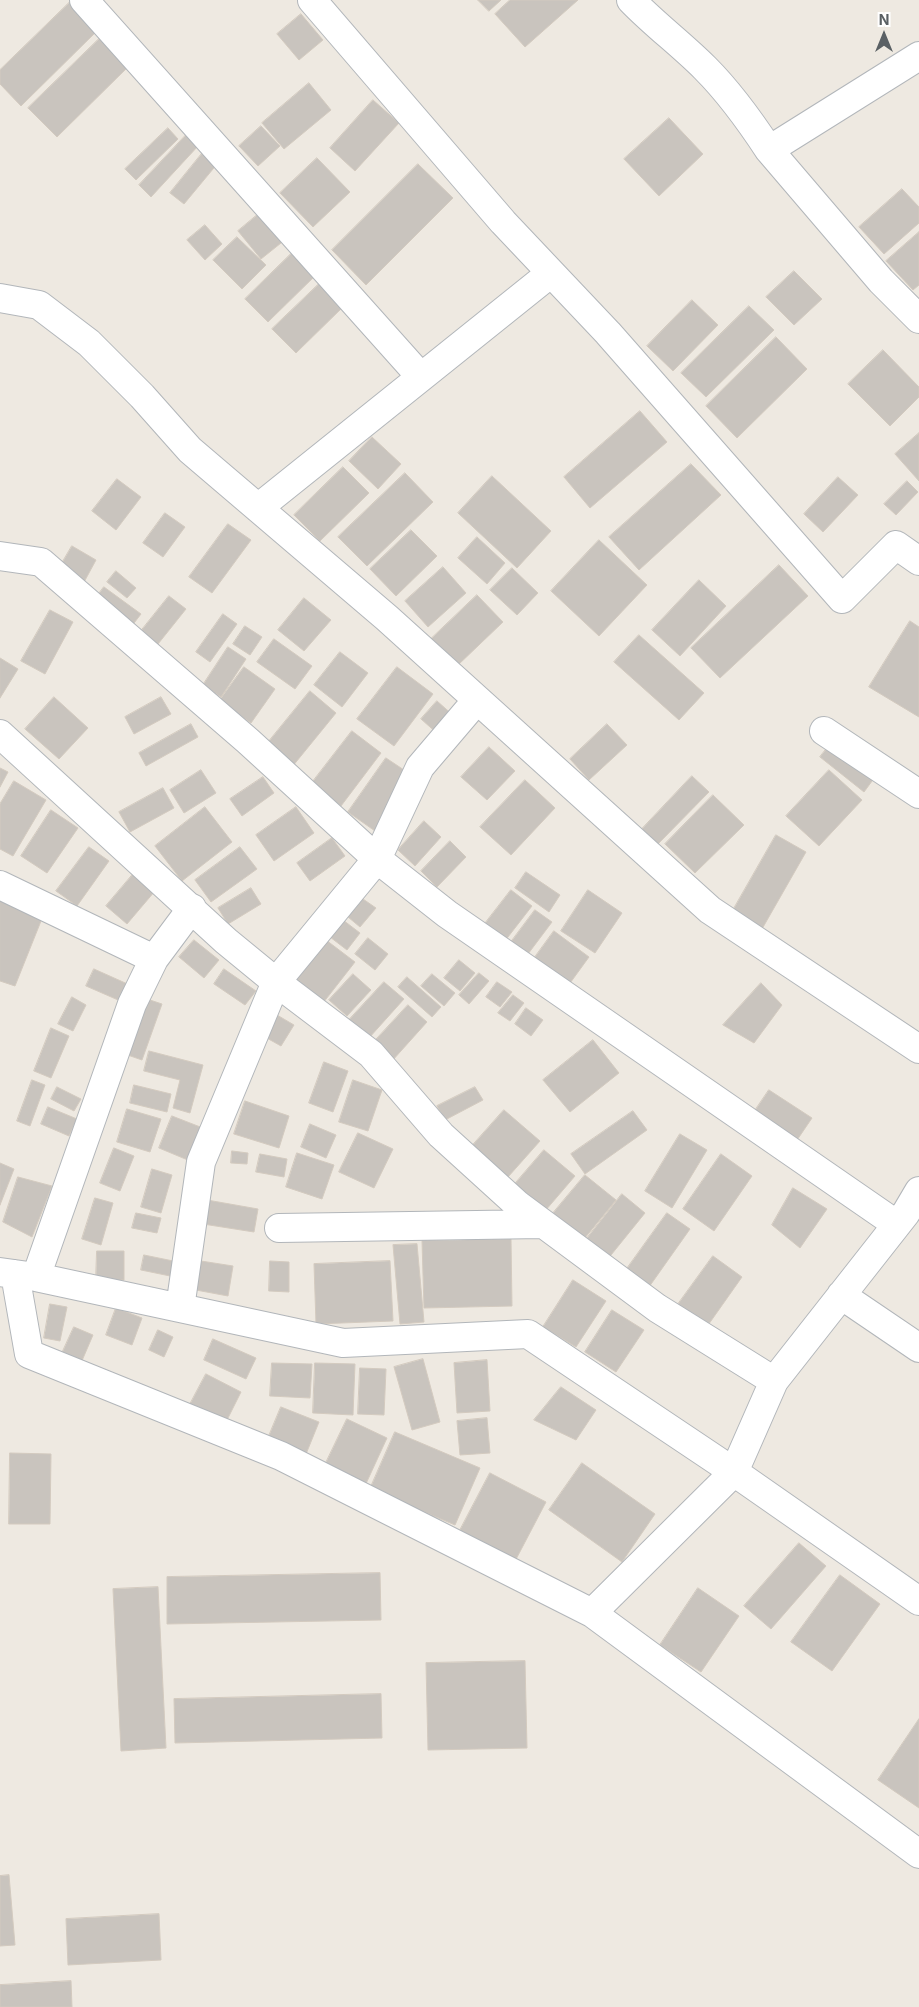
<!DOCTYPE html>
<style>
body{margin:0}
#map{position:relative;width:919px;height:2007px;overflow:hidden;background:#eee9e1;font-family:Inter,sans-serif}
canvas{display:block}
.north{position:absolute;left:859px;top:10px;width:50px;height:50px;-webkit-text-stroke:4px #fff;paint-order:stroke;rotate:0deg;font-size:14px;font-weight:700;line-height:20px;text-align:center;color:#5a6064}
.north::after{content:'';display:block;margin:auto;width:18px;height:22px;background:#5a6064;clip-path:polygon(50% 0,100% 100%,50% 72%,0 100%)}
</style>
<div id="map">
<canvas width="919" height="2007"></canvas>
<div class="north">N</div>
</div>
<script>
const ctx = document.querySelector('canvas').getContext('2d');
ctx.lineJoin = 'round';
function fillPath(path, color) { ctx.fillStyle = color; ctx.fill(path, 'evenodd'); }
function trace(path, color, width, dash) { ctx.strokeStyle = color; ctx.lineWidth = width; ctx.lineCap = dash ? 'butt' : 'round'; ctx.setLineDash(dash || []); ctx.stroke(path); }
const building = new Path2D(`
 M478 0H501L489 11Z
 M510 0H578L525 47 495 14Z
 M70 2 98 30 21 106 0 84V70Z
 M301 14 323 40 299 60 277 34Z
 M100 38 128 67 57 137 28 108Z
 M309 83 331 110 284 149 262 123Z
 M373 100 399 123 355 171 330 148Z
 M669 118 703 154 659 196 624 159Z
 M261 126 280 146 258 166 239 146Z
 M168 128 178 139 136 180 125 169Z
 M187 134 199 145 151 197 139 185Z
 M204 151 218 163 184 204 170 193Z
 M317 158 350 192 313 227 280 193Z
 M418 164 453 198 366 285 332 250Z
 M902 189 919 207V223L884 254 859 227Z
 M262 211 286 239 261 259 238 231Z
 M205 225 222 244 205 260 187 240Z
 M919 232V285L913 290 886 261Z
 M237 237 266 265 242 289 213 260Z
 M295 250 318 273 268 322 245 299Z
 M794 271 822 299 794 325 766 297Z
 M321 282 344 306 296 353 272 329Z
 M692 300 718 325 673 371 647 346Z
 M749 306 774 330 706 397 681 373Z
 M776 337 807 369 737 438 706 406Z
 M883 350 919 387V397L890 426 848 384Z
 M640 411 667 442 590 508 564 477Z
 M919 433V481L895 454Z
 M372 437 401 464 378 489 349 461Z
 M691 464 721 495 639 570 609 537Z
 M343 467 369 493 320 541 294 515Z
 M405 473 433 502 367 566 338 537Z
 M492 476 551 531 517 568 458 513Z
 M838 477 858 495 823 532 804 514Z
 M117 479 141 497 116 530 92 511Z
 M907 481 918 492 896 515 884 504Z
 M165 513 185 527 163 557 143 543Z
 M228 524 251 540 212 593 189 577Z
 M411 530 437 556 396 596 370 569Z
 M477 537 505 563 487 584 458 558Z
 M599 540 647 585 599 636 551 591Z
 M72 546 96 560 83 584 58 570Z
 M779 565 808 596 720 678 691 648Z
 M443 567 466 593 428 627 405 601Z
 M512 568 538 593 517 615 490 590Z
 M116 571 136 588 127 598 107 582Z
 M699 580 726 606 680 656 652 630Z
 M104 587 141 614 131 627 94 600Z
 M477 595 503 622 457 666 431 639Z
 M169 596 186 609 154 649 137 636Z
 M304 598 331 620 304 651 278 630Z
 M50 610 73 622 45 674 21 661Z
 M223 614 237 624 210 662 196 652Z
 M910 621 919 627V717L869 687Z
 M245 626 262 637 250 655 233 644Z
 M639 635 704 693 679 720 614 662Z
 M274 639 312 666 295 689 257 662Z
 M228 647 246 659 221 697 203 685Z
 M340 652 368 673 342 707 314 685Z
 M0 658 18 669 0 698Z
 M244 667 275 689 251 723 219 701Z
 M397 667 433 694 394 746 357 719Z
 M310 691 336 713 292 767 266 745Z
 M54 697 88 728 59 759 25 729Z
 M161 697 171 714 134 734 125 717Z
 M437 701 455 717 439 735 421 719Z
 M191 724 198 737 146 766 139 753Z
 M607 724 627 745 589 780 570 759Z
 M352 731 381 753 341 806 311 784Z
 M831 743 875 777 864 792 820 757Z
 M489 747 515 771 487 800 461 777Z
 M386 758 413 776 375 831 348 812Z
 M0 768 8 772 0 787Z
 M201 770 216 793 184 813 170 790Z
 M829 770 862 800 819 846 786 816Z
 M692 776 709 792 658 844 642 829Z
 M263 777 274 793 242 816 230 799Z
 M525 780 555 808 511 855 480 827Z
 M14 781 46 800 13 856 0 849V804Z
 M163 788 174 808 130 832 119 812Z
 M713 795 744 825 695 873 665 844Z
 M205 807 232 842 182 881 155 846Z
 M296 807 314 833 274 861 256 835Z
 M51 810 78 828 47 873 21 856Z
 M424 821 441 837 415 866 398 850Z
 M776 835 806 852 762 929 732 912Z
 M332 838 345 856 310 881 297 863Z
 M450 841 466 857 437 887 421 871Z
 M89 847 109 861 77 906 56 891Z
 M240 847 257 869 211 902 195 880Z
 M526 872 560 895 549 912 515 888Z
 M134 873 155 891 127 924 106 906Z
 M251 888 261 904 228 924 218 908Z
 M511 890 532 906 501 946 480 930Z
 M588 890 622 913 595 953 561 931Z
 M363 899 376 908 360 927 348 917Z
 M0 900 43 916 15 986 0 981Z
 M535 910 552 922 522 962 505 950Z
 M343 920 360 933 347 950 330 937Z
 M554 931 589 957 565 990 530 964Z
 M368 938 388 954 375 970 355 954Z
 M194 940 219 960 204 978 179 957Z
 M326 940 355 962 323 1003 295 980Z
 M459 960 475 973 460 991 444 978Z
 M94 969 132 986 125 1003 86 986Z
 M224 969 256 991 245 1005 214 984Z
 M479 973 489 981 469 1004 459 995Z
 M353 974 371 990 347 1016 329 1000Z
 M432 974 455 993 444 1006 421 986Z
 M407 977 441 1007 432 1017 398 987Z
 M384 982 404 999 369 1038 349 1020Z
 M497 982 512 992 500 1007 486 997Z
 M761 983 782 1005 754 1043 723 1025Z
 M513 995 524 1003 510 1021 498 1013Z
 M72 997 86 1005 73 1031 58 1024Z
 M141 997 162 1004 142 1060 122 1053Z
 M408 1005 427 1022 392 1061 372 1044Z
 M526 1008 543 1020 531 1036 515 1024Z
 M277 1015 294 1025 281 1046 265 1037Z
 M51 1028 69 1036 51 1078 34 1071Z
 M593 1040 619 1073 570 1112 543 1080Z
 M149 1051 203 1065 190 1113 173 1108 180 1080 144 1071Z
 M324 1062 348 1071 333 1112 309 1103Z
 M32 1080 45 1085 30 1126 17 1121Z
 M353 1080 382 1090 368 1131 339 1122Z
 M134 1085 171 1094 167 1112 130 1103Z
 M57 1087 81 1099 74 1111 51 1099Z
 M475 1087 483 1100 445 1120 437 1106Z
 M769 1090 812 1118 793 1146 750 1118Z
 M245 1101 289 1116 279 1148 234 1134Z
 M48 1107 77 1119 69 1136 41 1124Z
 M127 1109 161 1119 150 1152 117 1142Z
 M504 1110 540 1141 508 1177 472 1146Z
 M633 1111 647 1130 585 1174 571 1154Z
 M172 1116 208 1130 195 1163 159 1148Z
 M310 1124 336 1135 326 1158 301 1147Z
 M358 1133 393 1149 374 1188 339 1172Z
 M680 1134 707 1150 672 1208 645 1191Z
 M114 1148 134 1156 120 1191 100 1183Z
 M544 1150 575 1176 545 1211 514 1185Z
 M232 1151 248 1153 247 1164 231 1163Z
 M297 1153 334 1165 322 1199 286 1187Z
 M260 1154 287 1159 284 1177 256 1172Z
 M721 1154 752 1176 714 1231 683 1209Z
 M0 1163 14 1169 0 1205Z
 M152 1169 172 1175 161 1213 141 1207Z
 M585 1175 616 1200 580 1244 549 1218Z
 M18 1177 52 1186 32 1237 3 1222Z
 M793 1188 827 1209 800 1248 772 1225Z
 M622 1194 645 1213 607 1260 584 1242Z
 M95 1198 113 1203 101 1245 82 1239Z
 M207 1200 258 1209 254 1232 203 1224Z
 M136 1213 161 1218 157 1233 132 1228Z
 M667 1213 690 1229 649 1287 626 1270Z
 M511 1239 512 1306 424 1308 422 1241Z
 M417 1244 424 1322 400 1324 393 1245Z
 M97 1251H124V1280H96Z
 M144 1255 178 1262 175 1277 141 1270Z
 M713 1256 742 1277 706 1328 676 1307Z
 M201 1261 233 1266 228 1296 196 1290Z
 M270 1261 289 1262V1292L269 1291Z
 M390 1261 393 1321 316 1324 314 1264Z
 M573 1280 606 1301 576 1347 543 1327Z
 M50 1304 67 1307 60 1341 44 1338Z
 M116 1308 142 1318 132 1345 106 1335Z
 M612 1310 644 1330 616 1372 585 1352Z
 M74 1327 93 1335 78 1370 58 1362Z
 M158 1330 173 1337 164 1357 149 1350Z
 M213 1339 256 1358 246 1379 204 1360Z
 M423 1359 440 1422 412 1430 394 1367Z
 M487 1360 490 1411 457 1413 454 1363Z
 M272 1363 312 1364 310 1398 270 1396Z
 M315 1363 355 1364 353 1415 313 1413Z
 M360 1368 386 1369 384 1415 358 1414Z
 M206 1374 241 1392 223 1428 187 1410Z
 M561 1387 596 1410 576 1440 534 1420Z
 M281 1407 319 1422 302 1464 264 1448Z
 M487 1418 490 1453 460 1455 457 1421Z
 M347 1419 387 1438 364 1488 323 1469Z
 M395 1432 480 1468 455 1525 370 1489Z
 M10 1453 51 1454 50 1524H9Z
 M582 1463 655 1514 622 1562 549 1510Z
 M490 1473 546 1502 513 1565 457 1536Z
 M799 1543 826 1566 771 1629 744 1606Z
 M380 1573 381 1620 167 1624V1577Z
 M840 1575 880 1604 832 1671 791 1642Z
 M158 1587 166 1748 121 1751 113 1589Z
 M698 1588 739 1616 701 1672 660 1645Z
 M525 1661 527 1748 428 1750 426 1663Z
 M381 1694 382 1738 175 1743 174 1699Z
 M919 1719V1808L878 1780Z
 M9 1875 15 1945 0 1946V1876Z
 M159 1914 161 1960 68 1965 66 1919Z
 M71 1981 72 2007H0V1985Z`);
const street = new Path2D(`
 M84 0 421 377
 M312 0 503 222 608 333 842 599 896 545 919 561
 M631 0C654 24 681 44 705 68 729 92 750 121 769 150L919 56
 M769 150 881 281 919 319
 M0 298 39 305 89 343 142 396 190 450 387 618 710 910 919 1049
 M258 508 551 273
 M0 556 41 562 248 741 377 859 447 914 896 1224
 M824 731 919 794
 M0 734 226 941 276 982 371 1054 441 1135 518 1205 657 1308 774 1381
 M0 885 154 959
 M279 1228 542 1224
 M0 1272 36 1277 343 1343 528 1334 734 1472 919 1601
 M15 1274 29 1354 281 1456 592 1613 919 1854
 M36 1277 132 1004 154 959 192 908
 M841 1295 919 1348
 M180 1308 201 1162 276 982 377 859 420 767 477 700
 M592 1613 734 1472 774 1381 906 1213 919 1191`);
fillPath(building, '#c9c4be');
trace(building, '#d3cabf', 1);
trace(street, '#b2b6ba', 30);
trace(street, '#fff', 28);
</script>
